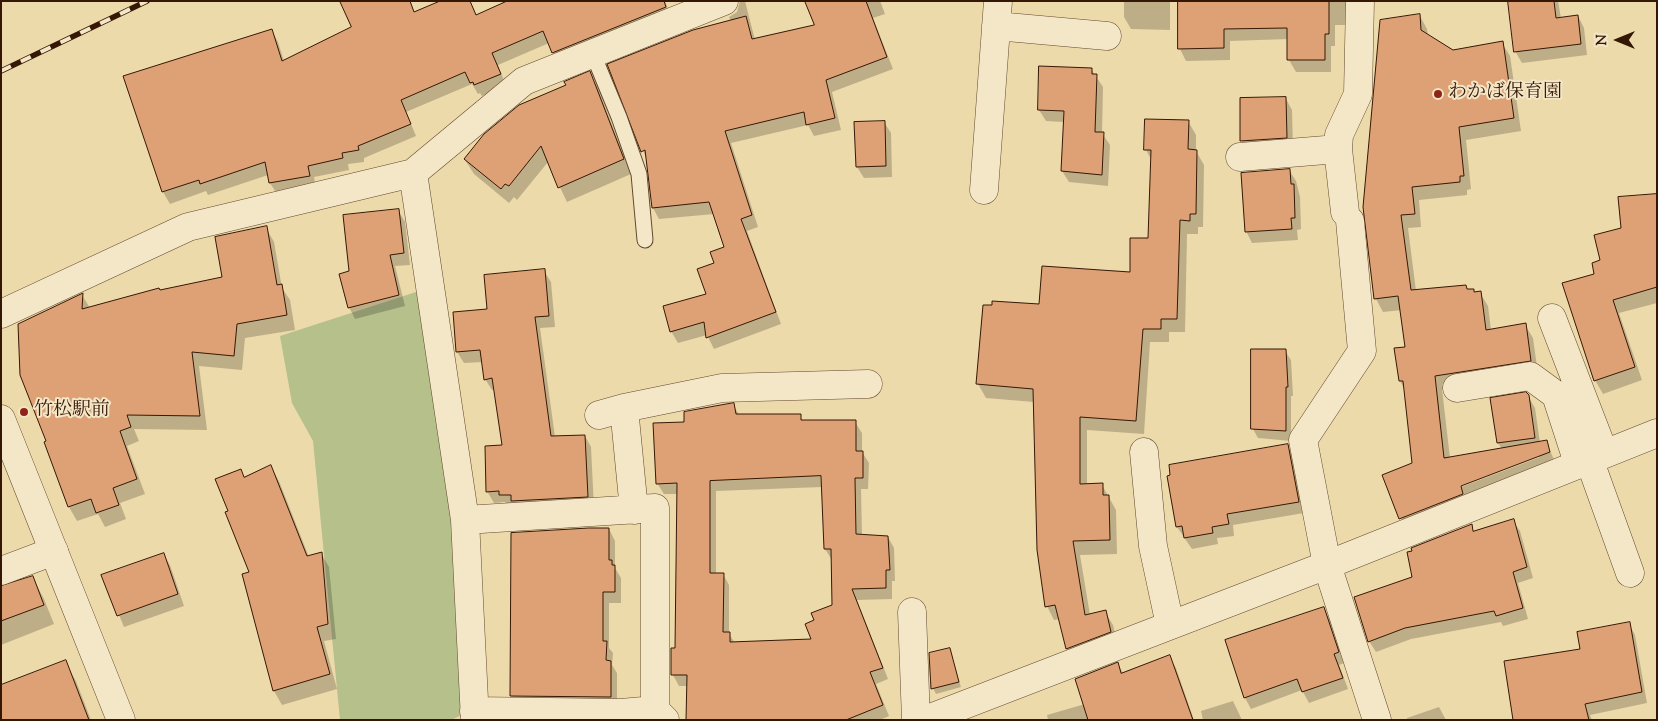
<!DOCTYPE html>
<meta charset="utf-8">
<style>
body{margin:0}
#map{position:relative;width:1658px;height:721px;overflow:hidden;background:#eddaaa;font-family:"Sorts Mill Goudy",serif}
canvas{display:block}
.frame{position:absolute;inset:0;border:2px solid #351705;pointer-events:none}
.north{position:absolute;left:1593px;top:15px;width:50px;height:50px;-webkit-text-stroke:4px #f3e7c8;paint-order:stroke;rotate:270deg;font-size:14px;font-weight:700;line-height:20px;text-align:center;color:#351705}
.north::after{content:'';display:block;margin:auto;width:18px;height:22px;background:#351705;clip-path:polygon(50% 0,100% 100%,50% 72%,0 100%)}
</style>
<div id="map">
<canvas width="1658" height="721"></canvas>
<div class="frame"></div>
<div class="north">N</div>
</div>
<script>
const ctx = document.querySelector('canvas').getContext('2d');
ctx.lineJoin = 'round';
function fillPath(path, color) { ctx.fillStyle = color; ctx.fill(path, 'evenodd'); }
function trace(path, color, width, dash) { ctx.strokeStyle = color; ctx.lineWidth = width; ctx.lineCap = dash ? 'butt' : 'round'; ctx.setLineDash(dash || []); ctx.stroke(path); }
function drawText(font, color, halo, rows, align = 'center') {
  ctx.font = font + ' "Sorts Mill Goudy","Noto Serif JP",serif'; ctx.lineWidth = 4; ctx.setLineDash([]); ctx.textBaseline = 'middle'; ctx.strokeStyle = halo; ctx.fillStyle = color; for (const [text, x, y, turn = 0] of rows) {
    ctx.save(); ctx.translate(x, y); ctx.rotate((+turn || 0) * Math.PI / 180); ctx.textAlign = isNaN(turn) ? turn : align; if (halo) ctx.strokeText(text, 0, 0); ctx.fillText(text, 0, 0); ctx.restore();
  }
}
const green = new Path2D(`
 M416 292 432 336 452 519 462 715 451 720H340L313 441 292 403 280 336Z`);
const shadow = new Path2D(`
 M341 1H410L415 13 470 1 477 16 511 1H665L672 19 560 64 549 43 498 65 506 86 482 96 480 93 478 94 472 84 406 112 416 136 364 158V162L348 164 349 170 314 177 316 188 277 194 270 183 268 175 208 195 206 191 170 204 163 192 125 77 272 31 278 42 284 61 352 28Z
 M740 1H745L755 40 816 26 811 1H880L885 14 873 18 893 69 832 92 841 130 814 136 808 125 731 143 758 227 747 231 781 324 714 349 707 335 678 343 671 331 708 295 716 263 726 248 714 214 659 219 653 208 647 160 609 65 731 22 729 17 737 12Z
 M1124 1H1170V30L1131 29 1124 17Z
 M1180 1H1350V25H1335V46H1331V72H1296L1289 60V39L1230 41V60L1186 61 1180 49Z
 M1509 1H1558L1561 18 1578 16 1584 28 1587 55 1522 63 1515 51Z
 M1420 16 1427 29 1428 36 1453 51 1502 43 1510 56 1521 131 1466 140 1471 189 1467 190V195L1419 200 1421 227 1408 228 1416 291 1466 287 1468 291 1480 293 1488 306 1491 330 1525 325 1533 338 1538 374 1442 389 1450 458 1502 449 1498 443 1528 396 1535 408 1540 443 1546 442 1557 466 1408 532 1383 476 1414 463 1405 390 1400 381 1395 349 1407 348 1402 310 1383 312 1376 299 1364 207ZM1534 457H1540L1456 489 1455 487Z
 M1091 69 1103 87 1102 133 1110 145 1108 186 1069 182 1062 171 1064 122 1046 121 1039 110Z
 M590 73 598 88 631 174 567 202 548 162 517 200 514 197 509 203 474 174 465 160 567 86Z
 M1241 99H1286L1292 110 1293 149 1248 152 1242 141Z
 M1146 120 1188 121 1196 135V151L1204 165 1203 227H1198V234H1187L1185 332H1169V342H1150L1144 434 1087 430V485H1102L1116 510 1117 554 1080 555 1090 615 1105 612 1113 625 1118 646 1075 662 1067 648 1060 619 1054 620 1047 606 1034 402 986 398 978 384 1040 306 1131 273 1149 239 1152 161 1146 150Z
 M884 122 891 133 892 177 864 178 857 167Z
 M1289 170 1296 181 1300 197 1301 229 1297 230 1298 240 1252 243 1246 231Z
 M1657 196V303L1619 313 1642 380 1603 394 1595 380 1596 275 1622 229Z
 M398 210 405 222 410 265 395 266 405 306 355 319 349 307 350 272Z
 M266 228 274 242 282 288 290 300 295 330 245 338 242 370 199 366 207 430 134 429 139 441 127 446 145 494 120 503 126 519 105 527 98 514 77 521 69 507 46 442 82 295 90 308 224 278Z
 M544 271 551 282 555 327 540 328 555 437 585 436 591 447 594 508 507 506 505 502 494 503 487 491 503 447 495 390H492L485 379 483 362 464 363 457 352 454 313 488 310Z
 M1285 351 1291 360 1293 396H1291V441L1258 438 1253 429Z
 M733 405 740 416H800L803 422H855L862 433V452L869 463 868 489H861L862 536 888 537 894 548 895 581H892V599L857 600 888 679 876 684 889 716 880 720H687L688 686H679L673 675V649H676L678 494H664L657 483 685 423ZM822 487 825 549 832 560 834 606 816 621 813 640 735 643 729 634V585L723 574H716V491Z
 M1287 446 1294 457 1304 513 1233 525 1234 536 1217 538 1218 544 1192 549 1177 527Z
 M271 467 279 481 309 557 321 553 329 567 336 639 324 641 337 689 282 705 274 691 243 575 250 573 230 512 241 471 245 478Z
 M1513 521 1520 531 1533 578 1518 583 1528 619 1503 626 1501 622 1411 639 1376 652 1369 641 1413 578 1471 526 1474 532Z
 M609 529 615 541V568L621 578V603H609V648L613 653 612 665 617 673V708L518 707 511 696Z
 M163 554 170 565 184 606 124 627 103 576Z
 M34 580 44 599 54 624 1 645V593Z
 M1324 609 1330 620 1344 663 1339 665 1348 689 1309 703 1302 690 1251 709 1245 698 1226 641Z
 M1629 624 1635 635 1647 703 1590 715 1592 720H1514L1581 650Z
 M949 650 961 687 936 694 933 688Z
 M1169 656 1176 668 1194 720H1048L1047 715 1085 704 1118 664 1123 673Z
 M65 662 76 681 91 720H1Z
 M1233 701 1242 720H1203L1201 711Z
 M1439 707 1446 720H1407V718Z`);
const building = new Path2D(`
 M340 1H410L414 12 440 1H470L476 15 507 1H664L666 7 552 53 543 31 492 53 501 74 474 85 473 82 470 83 465 72 401 100 411 124 358 146 359 150 342 153 343 158 308 166 310 176 269 183 265 162 200 184 199 180 162 192 123 76 272 29 282 61 351 27Z
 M805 1H866L887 57 826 80 835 118 806 125 804 112 725 131 752 215 741 219 776 312 706 338 704 322 670 332 663 306 706 294 697 269 714 263 710 252 724 247 709 202 652 208 645 150 641 152 607 64 693 30 746 16 752 39 814 25Z
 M1178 1H1329V34H1325V60H1287V28L1224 29V48L1178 49Z
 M1508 1H1554L1556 18 1578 15 1581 44 1514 52Z
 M1420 14 1421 30 1453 50 1503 41 1514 118 1459 127 1464 176H1460V182L1412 187 1415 214 1401 215 1411 290 1466 285 1467 289H1474V292L1481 291 1486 330 1526 323 1531 361 1435 376 1444 458 1547 440 1550 452 1461 486 1463 494 1399 519 1382 475 1412 463 1403 381H1399L1394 348 1405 347 1398 296 1374 299 1363 207 1380 20Z
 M1039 66 1092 68V74H1097L1095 132H1104L1102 175 1061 171 1064 111 1038 110Z
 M590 71 624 159 558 188 541 146 509 186 505 184 501 189 464 159 484 134 519 105 566 85 564 82Z
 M1286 97 1287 138 1240 141V98Z
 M1145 119 1189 120 1188 149 1197 150 1196 214H1190V221L1180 220 1177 319H1161V329H1143L1136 421 1080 417V484L1103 483V495H1109L1110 540 1073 541 1085 615 1106 610 1111 632 1066 649 1055 605 1045 607 1037 550 1033 389 976 384 983 305H992V301L1039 304 1042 266 1130 272V238H1148L1151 150H1144Z
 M885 121 886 166 856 167 854 122Z
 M1290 169 1291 184H1294L1295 218H1291L1292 229 1245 232 1241 173Z
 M1657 194V287L1613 300 1635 367 1594 381 1562 283 1594 274 1592 263 1600 260 1594 235 1621 228 1618 197Z
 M399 209 404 253 390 255 399 295 348 308 339 274 349 271 343 215Z
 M267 226 277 285 282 284 287 315 237 324 234 356 192 352 200 416 127 415 131 427 120 431 137 479 113 488 119 505 96 513 91 499 68 507 44 442 46 441 20 375 18 324 83 293 82 309 159 288 160 290 222 277 215 237Z
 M545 269 549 316 535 317 551 436 585 435 588 497 511 501V495H499V491L486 492 485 446 502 445 492 378 484 380 480 350 456 352 453 312 487 309 484 275Z
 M1251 349H1286L1288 387H1286V431L1251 429Z
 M1526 392 1529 395 1535 438 1497 443 1490 398Z
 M734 403 736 414H801V420H856V451H863V478H855L856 534 888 536 890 570H886V588L852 589 883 668 870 672 883 705 846 720H686L687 675H671V648H675L677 483 656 484 653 423 684 422V412ZM821 476 824 549H831L832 605 811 613 814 620 805 624 811 639 730 642V632H723L724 573H710V481Z
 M1288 444 1299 502 1227 514 1229 524 1212 527 1213 533 1184 538 1182 526 1176 527 1167 476 1170 475 1169 465Z
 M271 465 307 556 322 552 328 624 317 627 330 674 273 691 242 574 249 572 225 512 228 511 215 479 241 469 244 477Z
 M1514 519 1527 567 1513 572 1523 608 1496 616 1494 611 1405 628 1368 642 1354 597 1412 577 1407 552 1412 551 1411 548 1472 524 1473 531Z
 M589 528H609V560H612V565H615V592H603V641H607L606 660 611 661V697L510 696 511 533Z
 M164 553 178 594 117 616 101 575Z
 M33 576 44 605 1 621V586Z
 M1324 607 1339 652 1334 654 1343 678 1302 692 1297 679 1244 698 1225 640Z
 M1630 622 1642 692 1585 704 1589 720H1513L1504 661 1580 649 1577 632Z
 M950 648 959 682 931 689 929 653Z
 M1170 655 1193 720H1088L1075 679 1118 662 1121 673Z
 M66 660 89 720H1V685Z`);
const service = new Path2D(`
 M593 54 619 117 639 174 645 240`);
const minor = new Path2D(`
 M996 26 1107 36
 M1338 149 1345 212
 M1240 157 1338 149 1339 135 1358 94 1360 1
 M413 173 465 520 475 720
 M984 190 998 1
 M1350 221 1362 351 1303 440 1327 565 1377 720
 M1 314 188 227 413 173 524 81 724 1
 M1552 318 1604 453
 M1457 388 1530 376 1556 395 1578 463
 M624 408 722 388 868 384
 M599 415 624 408 634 510
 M1144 452 1153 546 1170 625
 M1589 459 1630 573
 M465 520 655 508V710
 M1 571 54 551
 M912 612 916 720
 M474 711 621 713 655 710 665 720`);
const tertiary = new Path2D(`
 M1 419 121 720
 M925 720 1327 565 1657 433`);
const rail = new Path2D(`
 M1 71 147 1`);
const markers = [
 [1438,94,5,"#8f2418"],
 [24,412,5,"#8f2418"]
];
const poiNames = [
 ["わかば保育園",1448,94],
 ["竹松駅前",34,412]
];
fillPath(green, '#b5c08b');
fillPath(shadow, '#0003');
fillPath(building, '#dea175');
trace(building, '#351705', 1);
trace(service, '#63482e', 17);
trace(minor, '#63482e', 29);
trace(tertiary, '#63482e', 29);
trace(service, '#f3e7c8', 15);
trace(minor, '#f3e7c8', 28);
trace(tertiary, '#f3e7c8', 28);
trace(rail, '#351705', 5.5);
trace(rail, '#f3e7c8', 4, [11]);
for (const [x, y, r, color] of markers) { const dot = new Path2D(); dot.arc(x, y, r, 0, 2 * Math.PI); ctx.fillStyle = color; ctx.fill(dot); trace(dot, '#f3e7c8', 2); }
drawText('19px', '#351705', '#f3e7c8', poiNames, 'left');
</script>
